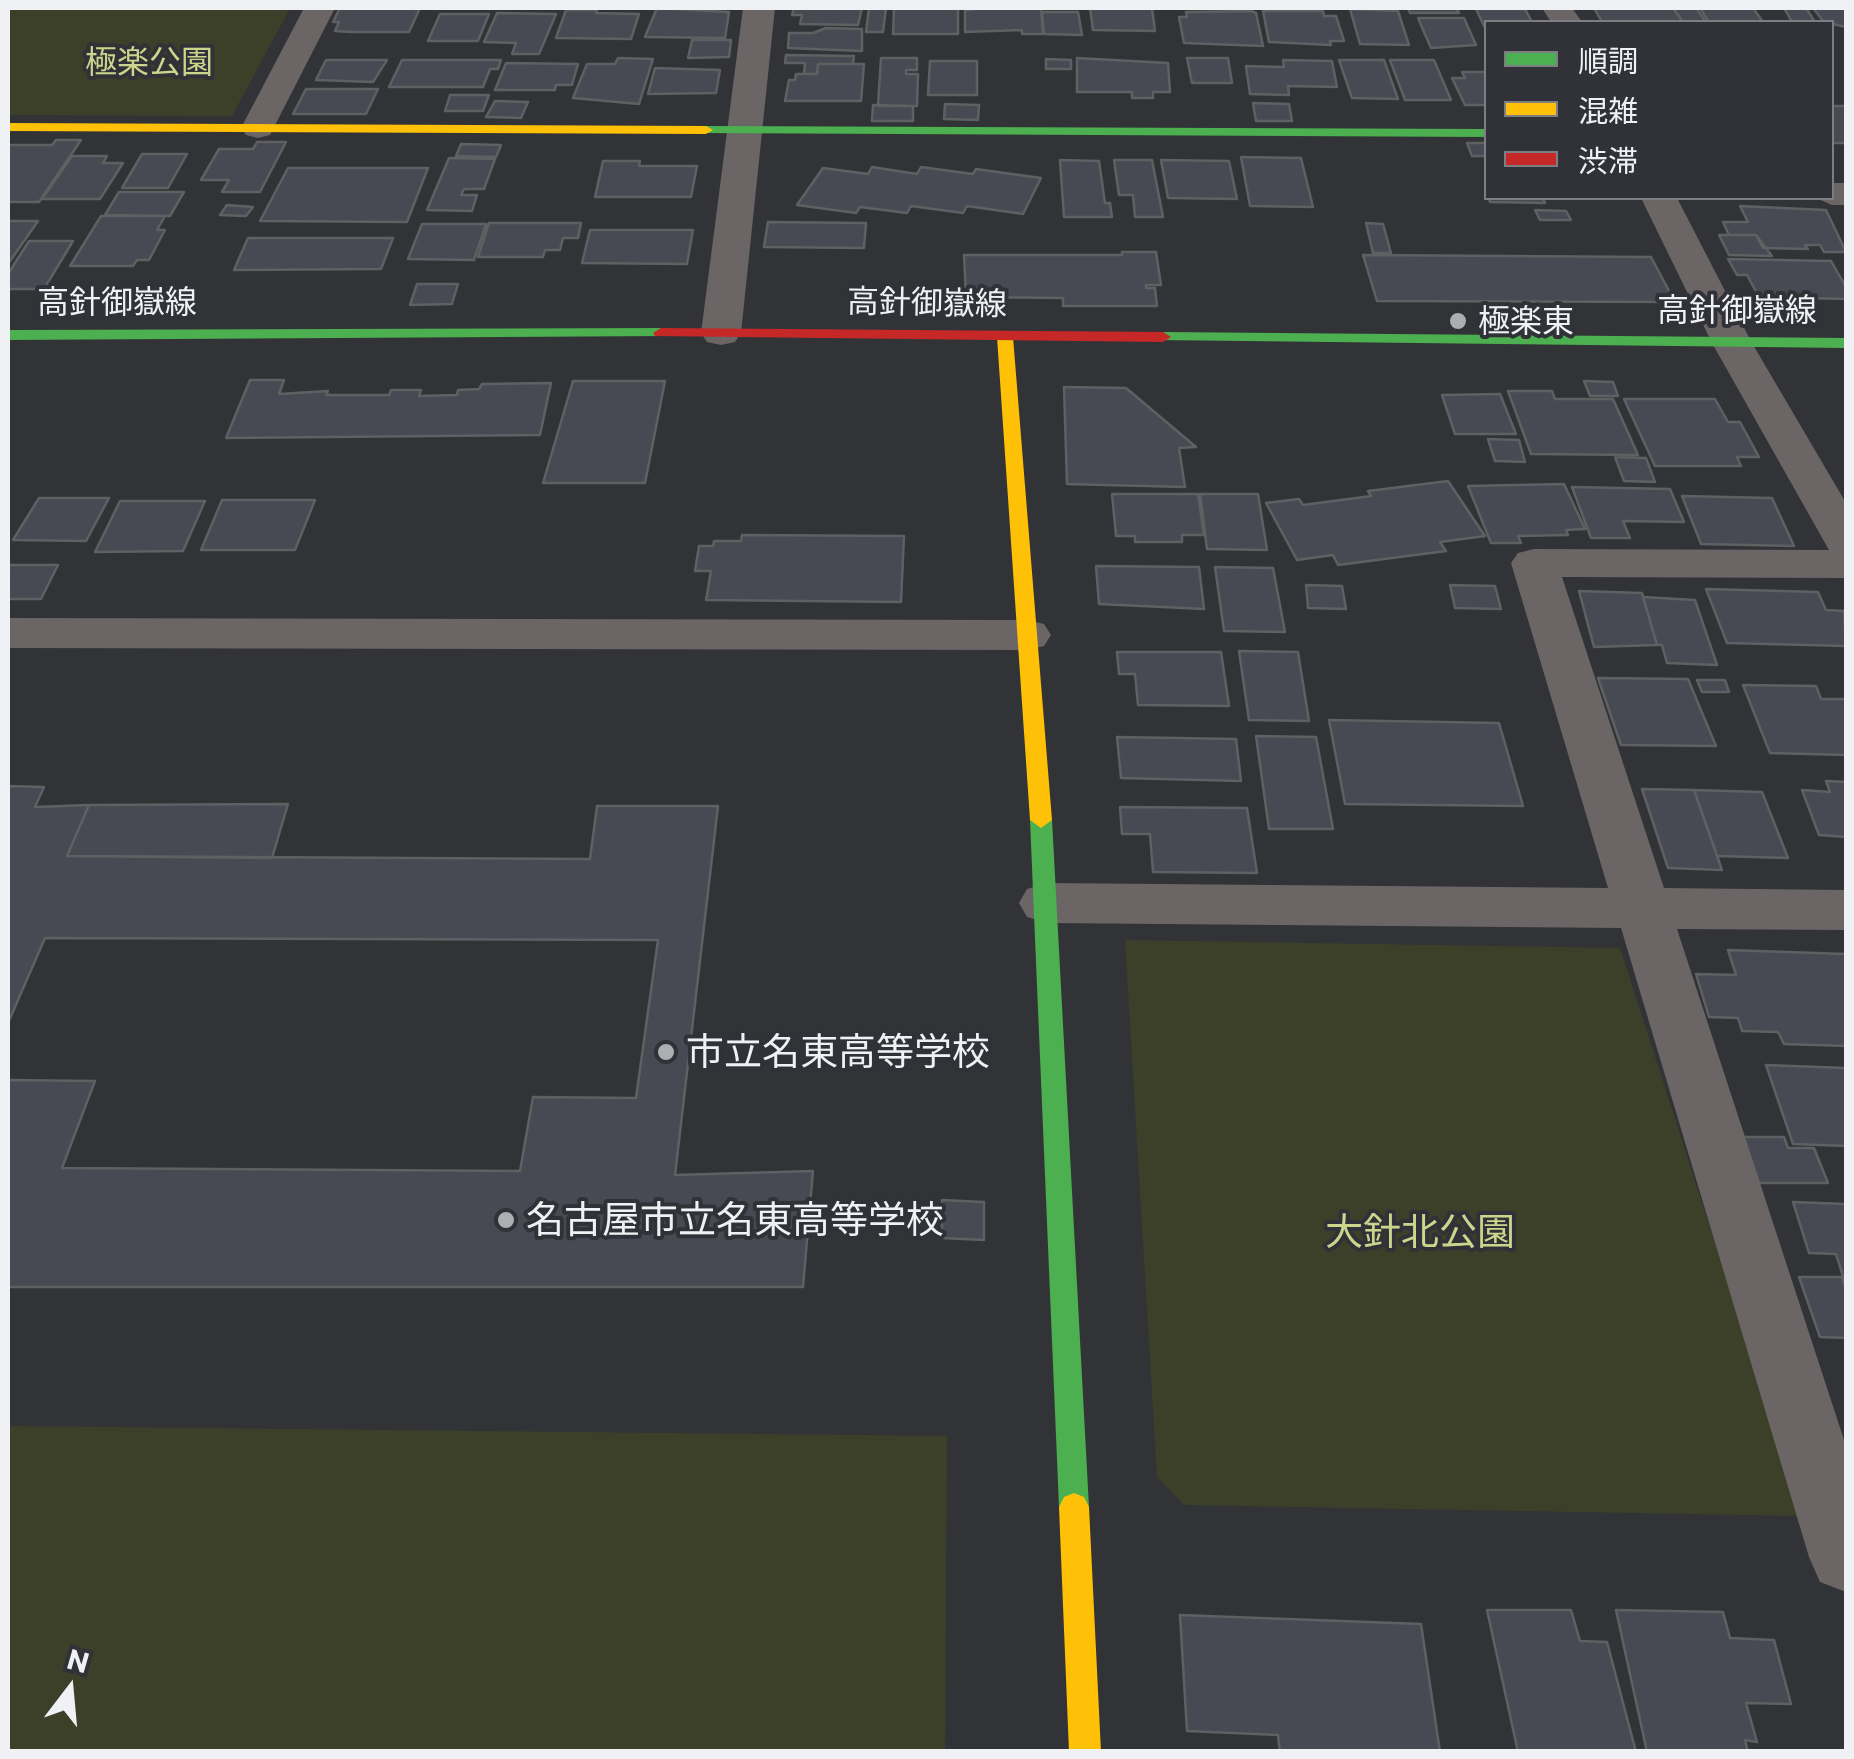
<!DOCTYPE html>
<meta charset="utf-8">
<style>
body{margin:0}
#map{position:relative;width:1854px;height:1759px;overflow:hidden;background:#323336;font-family:Commissioner,"Noto Sans JP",sans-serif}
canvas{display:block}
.frame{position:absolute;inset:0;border:10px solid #eff1f4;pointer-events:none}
.legend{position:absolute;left:1484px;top:20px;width:350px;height:180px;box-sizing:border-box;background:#303238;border:2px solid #7c7e83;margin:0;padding:12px 18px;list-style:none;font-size:30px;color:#eff1f4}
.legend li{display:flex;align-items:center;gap:20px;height:50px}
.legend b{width:50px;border:2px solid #7c7e83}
.north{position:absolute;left:20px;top:1639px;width:100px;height:100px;-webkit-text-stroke:8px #303238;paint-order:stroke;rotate:16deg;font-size:28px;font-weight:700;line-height:40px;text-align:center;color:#eff1f4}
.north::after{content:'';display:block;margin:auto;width:35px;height:45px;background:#eff1f4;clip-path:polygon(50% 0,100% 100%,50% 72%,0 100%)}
</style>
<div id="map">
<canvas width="1854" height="1759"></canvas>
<div class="frame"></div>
<ul class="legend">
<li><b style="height:12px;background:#4caf50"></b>順調</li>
<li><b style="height:12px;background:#ffc107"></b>混雑</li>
<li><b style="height:12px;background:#c62828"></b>渋滞</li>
</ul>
<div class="north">N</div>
</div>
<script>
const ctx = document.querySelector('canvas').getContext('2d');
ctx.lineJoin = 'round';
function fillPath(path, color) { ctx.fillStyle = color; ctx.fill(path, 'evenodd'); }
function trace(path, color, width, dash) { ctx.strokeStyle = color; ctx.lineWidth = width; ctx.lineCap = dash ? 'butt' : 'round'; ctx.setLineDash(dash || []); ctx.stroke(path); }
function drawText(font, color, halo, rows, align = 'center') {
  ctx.font = font + ' Commissioner,"Noto Sans JP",sans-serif'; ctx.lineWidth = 8; ctx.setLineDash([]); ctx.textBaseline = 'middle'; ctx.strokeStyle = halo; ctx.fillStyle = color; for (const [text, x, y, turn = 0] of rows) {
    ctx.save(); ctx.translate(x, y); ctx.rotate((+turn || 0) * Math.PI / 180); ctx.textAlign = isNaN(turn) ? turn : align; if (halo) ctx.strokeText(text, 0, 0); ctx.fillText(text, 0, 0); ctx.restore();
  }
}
const green = new Path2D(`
 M8 8H290L232 116 8 115Z
 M1125 940 1620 948 1803 1516 1184 1505 1157 1477Z
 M12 1426 947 1436 945 1751H8V1429Z`);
const building = new Path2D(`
 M340 8H420L409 32H351L335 31 339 22H333Z
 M657 8 729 12 725 38 645 37Z
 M794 8H862L858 25 800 24 802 15H792Z
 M869 8H886L883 32H866Z
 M894 8H958V34H893Z
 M988 8H1041L1043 34H1022V30L965 32V10Z
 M1090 8H1152L1155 31 1093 30Z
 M1408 8H1456L1459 13H1410Z
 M1594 8H1673L1683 22H1602Z
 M1673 8H1696L1706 22H1683Z
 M1700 8H1753L1763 22H1709Z
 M1784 8H1806L1815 22H1792Z
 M1813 8H1846V27L1824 22Z
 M1350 9 1398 11 1409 45 1360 44Z
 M1476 9H1525L1532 22H1486V30Z
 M566 10H597L596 13 639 14 631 39 556 38Z
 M1251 11 1256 13 1263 46 1184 43 1179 17H1187L1186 12Z
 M1263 11H1323L1324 16H1336L1344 41H1330L1331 45 1269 42Z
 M1042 12H1078L1082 35 1044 34Z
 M497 13 556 14 539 54H512L516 43 484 42Z
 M440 14H489L478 41H428Z
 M1418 18H1464L1476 45 1431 48Z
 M826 28 862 29V51L788 48 789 33H813Z
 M692 40H731L729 57 688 58Z
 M786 55 854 56 853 64H818L817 74H804L805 63H785Z
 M618 58 653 59 639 104 573 98 587 64H615Z
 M881 58H917V70H906V74H918L917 106H878Z
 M1077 58 1168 63 1170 92H1153V98H1132V92H1077Z
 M1187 58H1228L1232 83H1192Z
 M1046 59 1071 60V69H1046Z
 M326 60H387L373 82 316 80Z
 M402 60H501L498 69H490L483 87H389Z
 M1283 60 1332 61 1337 87 1288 86 1289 95 1250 94 1246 66 1284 67Z
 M1339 60H1384L1398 99 1352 98Z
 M1390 60H1434L1451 100H1405Z
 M930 61H977V95H928Z
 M506 63 578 64 572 85H556L555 90H495Z
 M818 64H864L861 101H785L789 80H795L796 74H817Z
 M655 68 720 70 716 93 648 94Z
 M1462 72H1486V105H1465L1452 78H1465Z
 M306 89H378L366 114H293Z
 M450 95H489L483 111H445Z
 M495 101 528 102 521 118 486 117Z
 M1253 103 1289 104 1292 121H1256Z
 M945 104 979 105 978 120 944 119Z
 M873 105 913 106V121H872Z
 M1832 106H1846V143H1832Z
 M56 140H81L39 202H8V145H52Z
 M257 142H286L260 192H222L229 180H201L219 149H253Z
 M1467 143H1486V156H1472Z
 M461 144 501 145 496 157 456 156Z
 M142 154H187L168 188H122Z
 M72 156H107L103 163H123L100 199H42Z
 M1241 157 1301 158 1313 207 1250 206Z
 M449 158 495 159 484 189H464L461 195H477L472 211 427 210Z
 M1060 160 1099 161 1105 203H1110L1112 217H1064Z
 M1114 160H1152L1163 217H1135L1133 195H1119Z
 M1161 160 1229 161 1237 199 1168 198Z
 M603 161H640L639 166H697L691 197H595Z
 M872 167 917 174 921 167 973 174 976 169 1041 178 1023 214 967 206 963 213 911 206 907 213 860 207 856 213 797 205 823 168 868 174Z
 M288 168H428L407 222 260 221Z
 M119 192H184L170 216 105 215Z
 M1489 198H1543L1545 203 1490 202Z
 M227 205 253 207 246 216 220 215Z
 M1740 206 1826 210 1846 252H1824L1820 245H1805L1808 249 1763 248 1756 235H1729L1723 222H1748Z
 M1535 210 1566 211 1571 220H1540Z
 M101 216H165L157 230H165L149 260H137L133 266H70Z
 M8 221H38L8 264Z
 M768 222 866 223 864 248 764 247Z
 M489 223H581L578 238H563L560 250H545L543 257H478Z
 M1366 223 1383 224 1391 253H1373Z
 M422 224H486L474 260 408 259Z
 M590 230H693L687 264 582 263Z
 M1719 235H1756L1772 256 1729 255Z
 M248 238H393L381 269 234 270Z
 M29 241H73L44 289H8V274Z
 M1122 252H1156L1161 285H1146V288H1155L1157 306H1063V298L966 297 964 255H1122Z
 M1363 255 1651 257 1675 302 1377 301Z
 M1728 259 1831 261 1846 287V299L1759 297 1747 275H1737Z
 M417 284H458L452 304 410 305Z
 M250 380H284L279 394 328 391 326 395H389L391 390H421L419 396 457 395 458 390 479 389 482 384 551 383 540 435 226 438Z
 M573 381H665L645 483H543Z
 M1584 381 1613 382 1618 396H1590Z
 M1064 387 1126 388 1196 447 1179 448 1185 487 1067 484Z
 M1508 391H1552L1555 399H1613L1638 455 1531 454Z
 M1500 394 1516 434H1455L1442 395Z
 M1624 399H1715L1728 422H1740L1759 457H1737L1741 466H1655Z
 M1488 439 1519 440 1525 462 1495 461Z
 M1615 457 1646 458 1655 482 1624 481Z
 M1448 481 1485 536 1440 542 1446 551 1338 565 1333 555 1297 560 1266 503 1299 499 1303 505 1371 496 1368 491Z
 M1564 484 1585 529 1566 530 1568 535 1518 536 1521 543H1491L1468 486Z
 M1572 487 1670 489 1684 522 1623 521 1630 538H1591Z
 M1112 494H1198L1204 535H1182V542H1135V536H1116Z
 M1200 494H1258L1267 550 1207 549Z
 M1682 496 1772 498 1794 546 1701 544Z
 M39 498H109L86 541 13 540Z
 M222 500H315L295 550H201Z
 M120 501H205L183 551 95 552Z
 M742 535 904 536 901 602 706 600 711 571H695L699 546H713L714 541H741Z
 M9 565H58L41 599H8Z
 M1096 566 1199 567 1204 609 1099 604Z
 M1215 567 1273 568 1285 632 1224 631Z
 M1306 585 1342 586 1346 609 1308 608Z
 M1450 585 1495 586 1501 609 1455 608Z
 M1706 589 1818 592 1826 610 1844 611 1846 646 1727 643Z
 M1579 591 1642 593 1657 645 1594 647Z
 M1643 597 1695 600 1717 665 1667 663 1662 645H1657Z
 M1239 651 1298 652 1309 721 1249 720Z
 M1117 652H1221L1229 706 1138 705 1135 674H1119Z
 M1598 678 1688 679 1716 746 1621 745Z
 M1697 680H1725L1729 692H1702Z
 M1743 685 1816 686 1821 699H1846V755L1770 753Z
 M1329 720 1499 723 1523 806 1345 804Z
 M1256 736 1316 737 1333 829H1269Z
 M1117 737 1236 739 1241 781 1121 778Z
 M1826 781 1846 782V837L1819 835 1802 790 1830 792Z
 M8 786 44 787 35 807 89 805 67 856 590 859 597 806H718L675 1175 813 1171 803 1287H8V1080L95 1081 62 1168 520 1171 533 1097 636 1098 658 940 45 938 8 1023Z
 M1642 789 1694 790 1722 870 1668 868Z
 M1694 790 1762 792 1788 858 1717 856Z
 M288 804 272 858 67 856 89 805Z
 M1120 807 1247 808 1257 873 1153 872 1150 834H1122Z
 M1728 950 1846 954V1046L1784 1044 1778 1032 1742 1031 1738 1018 1709 1017 1696 974 1736 975Z
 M1766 1065 1846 1068V1146L1793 1144Z
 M1743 1137H1784L1788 1148H1814L1828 1183H1759Z
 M942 1200 984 1202V1240L942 1238Z
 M1793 1202 1846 1204V1286L1836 1254 1809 1253Z
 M1799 1277H1842L1846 1289V1338L1820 1337Z
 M1487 1610H1571L1580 1641 1607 1642 1636 1752H1518Z
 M1616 1610 1723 1612 1730 1638 1774 1640 1791 1704 1746 1703 1757 1742 1745 1740 1748 1752H1647Z
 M1180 1615 1421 1624 1440 1752H1280L1278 1735 1187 1731Z`);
const street = new Path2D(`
 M304 8H335L270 135 258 138 246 135 241 128Z
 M743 8H775L741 333 735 342 721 345 707 342 701 333Z
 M1542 8H1572L1582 22H1551Z
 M1832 183H1846V205H1832L1816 198H1832Z
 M1641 198H1677L1752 343 1846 503V578L1562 577 1664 888 1846 890V930L1677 929 1846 1446V1592L1820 1582 1809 1557 1621 928 1047 923 1027 917 1019 903 1027 889 1047 883 1608 888 1511 563 1518 553 1534 549 1829 550 1712 343Z
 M8 618 1027 620 1044 624 1051 635 1044 646 1027 650 8 648Z`);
const fast = new Path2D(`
 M706 126 1486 129V137L701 133 699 130Z
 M661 328 669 333 667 336 8 340V330Z
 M1163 332 1846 338V348L1157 340V334Z
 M1041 812 1052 820 1089 1507 1084 1517 1074 1521 1064 1517 1059 1507 1030 820Z`);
const slow = new Path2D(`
 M8 123 706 126 713 130 706 134 8 131Z
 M1005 332 1013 337 1052 820 1041 828 1030 820 997 337Z
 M1074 1493 1084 1497 1089 1507 1101 1752H1069L1059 1507 1064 1497Z`);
const jam = new Path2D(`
 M661 328 1163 332 1171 337 1163 342 655 336 653 333Z`);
const markers = [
 [1458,321,10,"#adaeb2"],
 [666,1052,10,"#adaeb2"],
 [506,1220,10,"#adaeb2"]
];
const farParknames = [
 ["極楽公園",149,62]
];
const farStreetnames = [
 ["高針御嶽線",117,302],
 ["高針御嶽線",927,303,1],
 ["高針御嶽線",1737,310]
];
const farPoinames = [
 ["極楽東",1478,321]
];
const poiNames = [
 ["市立名東高等学校",686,1052],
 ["名古屋市立名東高等学校",526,1220]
];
const parkNames = [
 ["大針北公園",1420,1232]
];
fillPath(green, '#3d4029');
fillPath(building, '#474a53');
trace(building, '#5f6062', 2.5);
fillPath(street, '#6b6566');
fillPath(fast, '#4caf50');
fillPath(slow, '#ffc107');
fillPath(jam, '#c62828');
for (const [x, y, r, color] of markers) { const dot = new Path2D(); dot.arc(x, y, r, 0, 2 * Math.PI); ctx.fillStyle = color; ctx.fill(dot); trace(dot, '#303238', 4); }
drawText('32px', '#ccd58b', '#303238', farParknames);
drawText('32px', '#eff1f4', '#303238', farStreetnames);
drawText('32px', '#eff1f4', '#303238', farPoinames, 'left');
drawText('38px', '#eff1f4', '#303238', poiNames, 'left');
drawText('38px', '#ccd58b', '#303238', parkNames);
</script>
